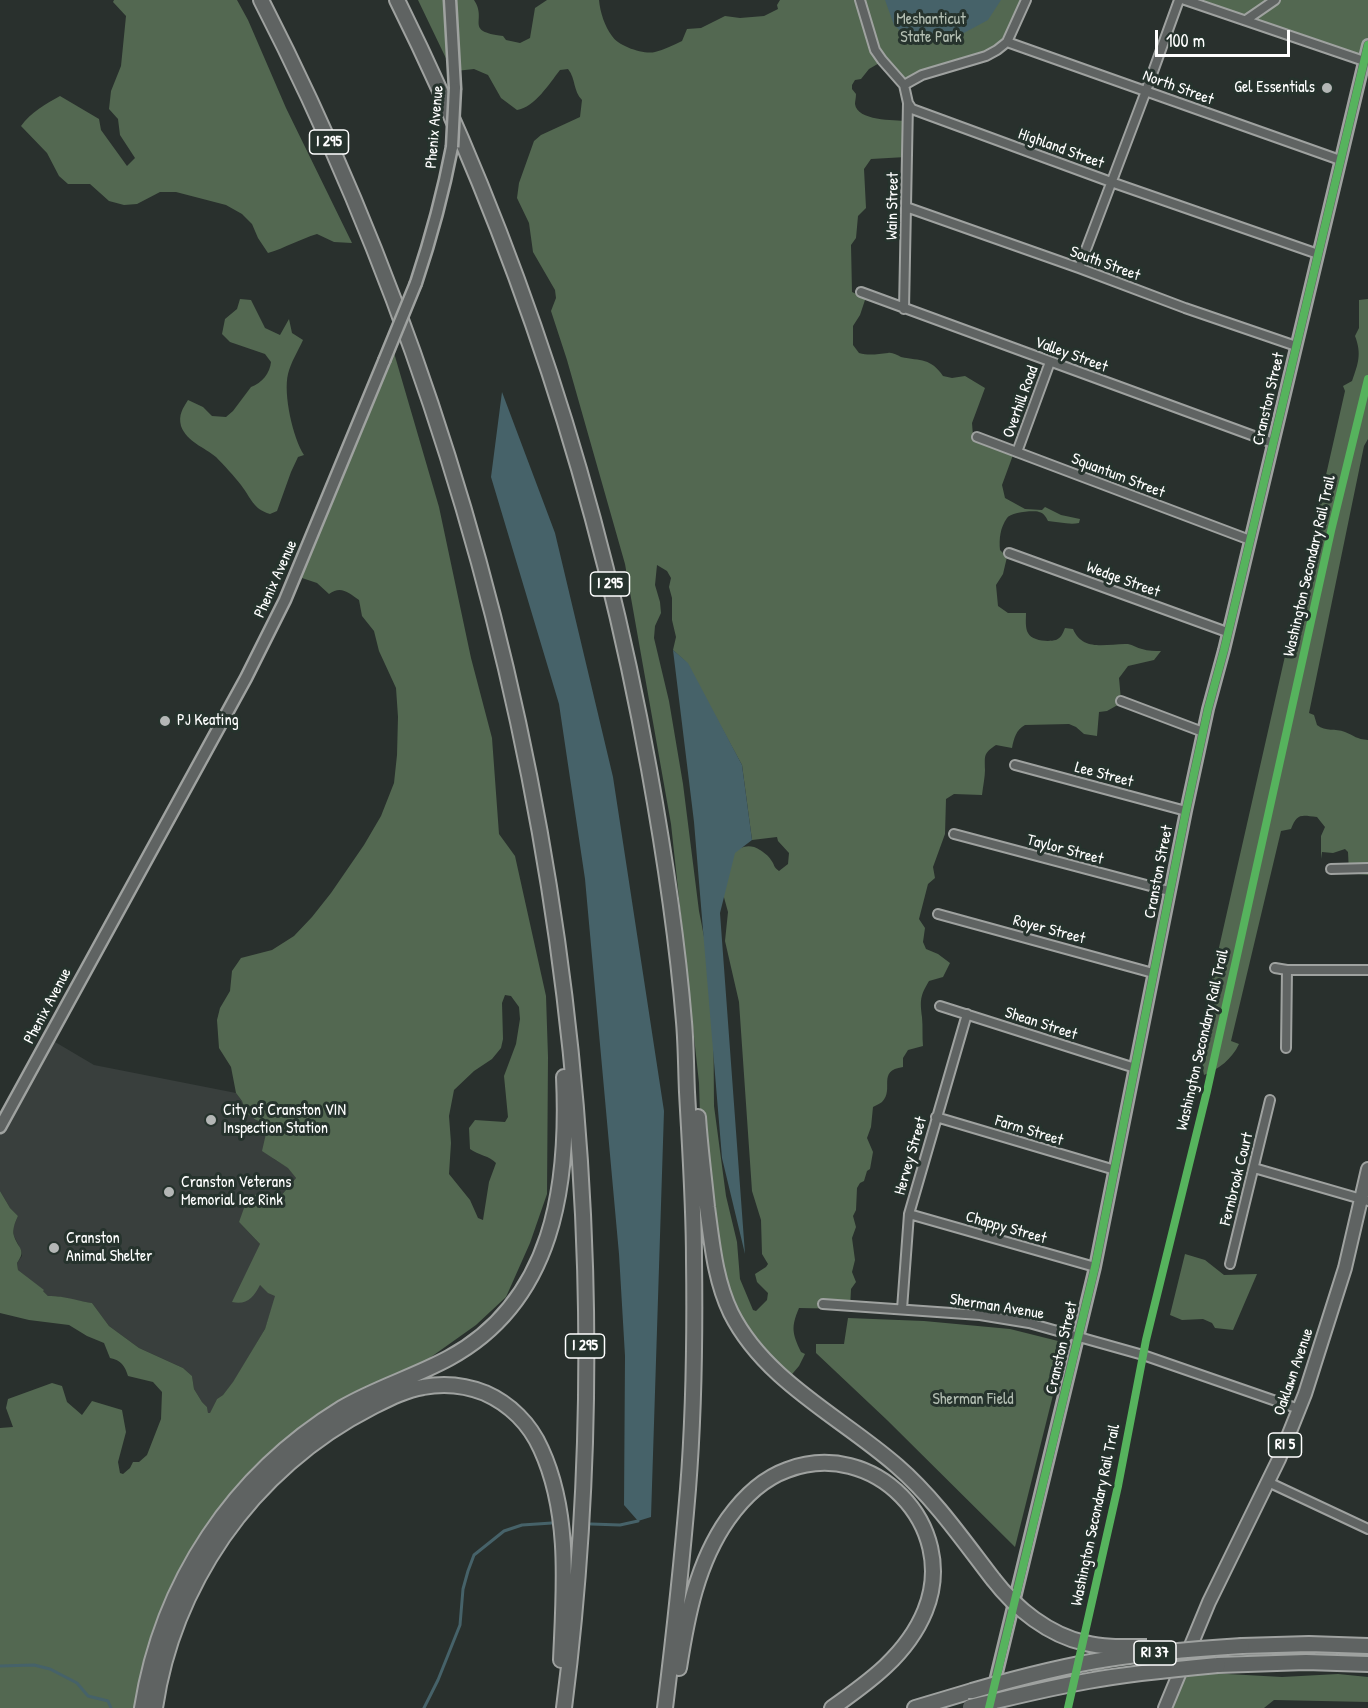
<!DOCTYPE html>
<style>
body{margin:0}
#map{position:relative;width:1368px;height:1708px;overflow:hidden;background:#29302d;font-family:"Patrick Hand",sans-serif}
canvas{display:block}
.scale{position:absolute;left:1155px;top:30px;width:135px;height:27px;box-sizing:border-box;border:3px solid #fff;border-top:0;padding-left:8px;font-size:18px;line-height:21px;white-space:nowrap;color:#fff;-webkit-text-stroke:4px #26332d;paint-order:stroke}
</style>
<div id="map">
<canvas width="1368" height="1708"></canvas>
<div class="scale">100 m</div>
</div>
<script>
const ctx = document.querySelector('canvas').getContext('2d');
ctx.lineJoin = 'round';
function fillPath(path, color) { ctx.fillStyle = color; ctx.fill(path, 'evenodd'); }
function trace(path, color, width, dash) { ctx.strokeStyle = color; ctx.lineWidth = width; ctx.lineCap = dash ? 'butt' : 'round'; ctx.setLineDash(dash || []); ctx.stroke(path); }
function drawText(font, color, halo, rows, align = 'center') {
  ctx.font = font + ' "Patrick Hand",sans-serif'; ctx.lineWidth = 6; ctx.setLineDash([]); ctx.textBaseline = 'middle'; ctx.strokeStyle = halo; ctx.fillStyle = color; for (const [text, x, y, turn = 0] of rows) {
    ctx.save(); ctx.translate(x, y); ctx.rotate((+turn || 0) * Math.PI / 180); ctx.textAlign = isNaN(turn) ? turn : align; if (halo) ctx.strokeText(text, 0, 0); ctx.fillText(text, 0, 0); ctx.restore();
  }
}
const built = new Path2D(`
 M50 1039 94 1065 236 1093 242 1101 246 1113 256 1120 268 1125 267 1137 274 1159 289 1168 296 1178 280 1197 262 1193 239 1222 260 1244V1285L276 1296 265 1329 233 1383 223 1395 217 1399 210 1414H208L207 1407 202 1402 194 1389 192 1376 183 1368 139 1348 109 1326 92 1303 67 1299 57 1296H48L43 1291V1290L18 1270 17 1263 22 1256V1252L14 1236 13 1228 18 1216 10 1208 0 1191V1127Z`);
const green = new Path2D(`
 M114 0H237L248 20 286 108 352 243 334 242 317 234C300 239 285 248 268 253L258 238 252 224 242 214 226 205 176 192H160L137 204 124 205 109 201 90 184H68L59 176 47 153 21 126C31 112 46 104 60 96L99 119 101 130 127 166 135 158 120 135 118 119 109 109 111 91 121 66 126 16 113 2Z
 M418 0H474C488 21 463 31 503 36L506 40 520 43 530 38 535 8 547 0H599C600 12 605 27 612 36 618 46 644 55 655 52 664 50 673 45 682 41L687 29 701 28 725 16 740 18 764 16 778 9 777 5 780 0H1026L1010 37 997 49 905 83 881 62 869 69 861 79 855 80 852 85V89L856 94C856 98 855 101 855 104 857 121 894 120 907 121L906 157 871 159 864 169 866 208 858 216 856 238 851 245 852 292 865 298V300L860 315 853 326V345L859 353C869 356 878 354 888 353 892 352 897 355 901 357 921 361 931 358 943 376L952 378 965 376 985 388 972 423 973 436 981 442 1013 455 1002 485 1005 498 1025 509 1042 510 1045 507 1061 515 1080 519 1079 523C1070 525 1058 522 1048 521 1046 517 1044 513 1039 512 1032 510 1010 513 1007 518 1000 528 999 539 1000 550L1007 557 1003 574 996 585 998 606 1008 613H1026C1026 619 1025 628 1028 633 1032 641 1048 642 1056 640 1061 638 1063 633 1065 628L1073 629C1083 653 1109 643 1128 644 1133 645 1137 648 1142 649 1148 651 1155 651 1161 651L1154 660 1128 666 1119 678 1121 700 1123 702 1107 711 1099 712 1097 736 1084 734 1076 727 1069 724 1025 725C1016 730 1014 738 1012 748L996 745C983 754 985 755 985 770 985 777 983 786 982 795L954 794 946 799 945 834 933 867 935 878 928 884 919 919 925 928 923 942 926 949 938 954 950 963 943 977 929 981C920 996 920 1000 922 1017 923 1027 922 1037 923 1046L908 1050 903 1058V1067C876 1071 895 1089 882 1102 880 1104 876 1105 873 1107L871 1127 867 1138 873 1152 870 1169 867 1171 864 1181 860 1183 857 1188 856 1210 853 1216 856 1227 852 1238 855 1260 852 1272 856 1282 851 1289 850 1309 799 1308C791 1327 792 1333 801 1352L805 1354 799 1366 787 1380 727 1303 701 1147 699 1083 671 824 625 564 567 360 551 311 556 298 555 290 533 252 529 223 517 198 519 183 534 141 541 135 580 117 582 100C573 91 576 79 568 69L560 70C549 84 535 107 517 110L501 98 488 75 474 69 456 71 454 75ZM657 565 667 571 671 578 669 587 672 598V620L676 637 673 650 685 661 742 765 752 840 777 837 778 841 789 853 788 864 779 871C773 867 775 865 771 860 769 856 763 852 760 850 743 839 731 855 718 865L719 879 728 912 725 941 739 1002 752 1191 761 1220 762 1254 768 1264 766 1267 755 1274 757 1282 768 1293 767 1300 756 1311 753 1310 740 1279 737 1242 726 1196 714 1106 713 983 699 911 683 784 669 701 654 638 655 626 661 613 660 602 655 585Z
 M1186 0H1368V46L1364 59Z
 M240 299 251 300 265 328 280 335 289 319 292 333 303 340C298 351 291 362 288 374 283 394 293 438 304 455L298 457 291 472 277 511 270 514C253 509 251 498 241 485 234 476 224 465 216 457 204 447 187 442 181 426 178 415 183 408 188 400L203 407 212 416 226 417 233 411 251 387C262 383 270 373 271 362L265 354 230 342 222 334 225 319 237 309Z
 M1368 299V439L1364 446 1309 713 1314 715 1317 725C1326 732 1335 728 1345 732 1355 736 1356 739 1368 740V875L1349 873 1348 852 1345 849 1333 853 1322 852 1321 859V836L1325 827 1317 817C1301 815 1297 813 1291 829L1281 831 1231 1041 1239 1044C1232 1059 1219 1069 1204 1075L1202 1064 1206 1005 1345 391 1343 386 1352 381C1358 364 1362 354 1355 336L1359 328V300Z
 M392 346 439 507 471 658 492 738 499 834 515 856 546 996 548 1057 547 1194 530 1243 506 1297 476 1325 431 1357 420 1371 349 1407 228 1510 143 1708H0V1428L13 1427 6 1408 8 1399 52 1383 62 1386 67 1402 82 1415 92 1401 122 1410 126 1432 118 1462 120 1473 123 1474 130 1468 133 1462H139L147 1455 161 1419 162 1392 153 1382 128 1376C125 1366 121 1360 110 1358L104 1343 87 1336 69 1325 29 1320 0 1313V1191L10 1208 18 1216C15 1223 12 1229 14 1236 18 1249 27 1249 17 1263L18 1270 44 1290 43 1291 48 1296C60 1295 79 1301 92 1303L109 1326 139 1348 183 1368 192 1376 194 1389 202 1402 207 1407 208 1413H210L217 1399 223 1395 233 1382 265 1329 275 1296 268 1293 260 1285C253 1298 247 1305 232 1302L260 1244 239 1222 248 1197 262 1193 280 1197 296 1178 288 1168 262 1151 268 1125 256 1120 246 1113 242 1101 236 1093 231 1067 219 1048 217 1020 220 1008 230 991 232 971 241 958 272 950 294 936 312 917 331 893 364 845 381 816 394 783 397 755 398 717 396 688 379 651 374 631 362 616 359 600C349 593 341 585 329 594L317 583 296 576ZM505 995 511 996 519 1007 520 1019 516 1044 504 1076 508 1117 505 1122 475 1120 469 1128 470 1149C478 1155 490 1156 496 1163L489 1182 483 1220 478 1218 470 1200 449 1174 451 1143 449 1116 454 1090 474 1071 492 1059 501 1048 503 1039 502 1003Z
 M1185 1254 1205 1260 1224 1275 1257 1274 1233 1330 1215 1328 1212 1323 1203 1319 1182 1320 1170 1315Z
 M848 1318 924 1321 1010 1329 1066 1343 1015 1547 887 1420 816 1353V1344H844Z
 M1191 1672 1282 1677 1338 1674 1368 1677V1702L1274 1700 1264 1708H1166L1178 1677Z`);
const water = new Path2D(`
 M885 0H1001L988 20 962 34 918 37 905 35 894 25Z
 M502 392 555 533 613 777 664 1111 651 1517 638 1521 624 1505 625 1356 619 1254 585 879 559 704 491 477Z
 M673 650 688 663 742 765 752 840 735 853 720 913 745 1254 722 1158 694 822Z`);
const stream = new Path2D(`
 M591 1524 620 1525 638 1521
 M0 1666 34 1665 50 1669 77 1683 88 1696 108 1701 111 1708
 M424 1708 438 1680 460 1625 463 1589 468 1571 474 1555 504 1531 522 1525 552 1523`);
const minor = new Path2D(`
 M860 0 875 50 882 60 904 85 908 103 912 109 1111 182 1318 254
 M1185 0 1364 61
 M1246 20 1275 0
 M1007 42 1340 160
 M904 85 922 75 986 56 997 50 1007 42 1026 0
 M906 207 1079 268 1185 308 1296 346
 M1079 268 1146 91 1179 0
 M861 292 1273 443
 M904 309 908 103
 M977 437 1250 540
 M1017 452 1050 362
 M1009 553 1227 632
 M1121 701 1203 732
 M1015 765 1186 811
 M954 834 1169 891
 M1331 869 1368 868
 M938 914 1153 973
 M1275 968 1287 970H1368
 M940 1006 1135 1068
 M1286 1048 1287 970
 M936 1117 1115 1170
 M1254 1168 1368 1201
 M909 1214 1095 1267
 M1230 1264 1270 1100
 M823 1304 980 1315 1029 1323 1143 1355 1299 1409
 M902 1309 909 1214 967 1014
 M1268 1482 1368 1529`);
const tertiary = new Path2D(`
 M989 1706 1095 1267 1186 811 1208 709 1224 650 1368 45`);
const secondary = new Path2D(`
 M450 0 455 88
 M416 283C431 238 443 194 452 147
 M0 1127 246 678 285 600 384 361`);
const primary = new Path2D(`
 M1165 1708 1209 1602 1279 1459 1305 1394 1345 1268 1368 1169`);
const motorway = new Path2D(`
 M261 0C526 516 638 1131 564 1708
 M397 0C517 242 601 503 649 769 664 852 677 937 684 1022 686 1045 686 1069 687 1092 690 1148 694 1204 694 1260 695 1336 694 1413 688 1489 682 1562 674 1635 665 1708
 M698 1117C700 1147 704 1177 707 1207 712 1243 715 1280 731 1313 765 1381 841 1417 897 1466 934 1498 963 1540 993 1579
 M1242 1646 1309 1644 1368 1646
 M1218 1665 1306 1662 1368 1664
 M679 1668C687 1616 697 1563 728 1519 743 1498 762 1479 787 1470 873 1437 960 1525 925 1611 907 1655 869 1682 832 1708
 M142 1708C162 1582 233 1475 342 1408 376 1388 414 1377 449 1358 554 1301 569 1185 564 1077
 M155 1708C164 1646 188 1588 223 1537 261 1482 313 1437 372 1407 388 1399 405 1390 423 1387 444 1383 465 1385 485 1393 510 1404 530 1424 541 1449 571 1514 564 1591 561 1660
 M915 1708 972 1691`);
const secondaryBridge = new Path2D(`
 M452 147 455 88
 M384 361 416 283`);
const motorwayBridge = new Path2D(`
 M993 1579C1016 1609 1049 1635 1085 1643 1105 1648 1126 1647 1147 1647
 M972 1691C1017 1678 1062 1666 1108 1659 1152 1652 1197 1649 1242 1646
 M970 1707C1009 1698 1048 1688 1088 1681 1131 1673 1175 1669 1218 1665`);
const cycleway = new Path2D(`
 M989 1708 1095 1267 1186 811 1208 709 1224 650 1368 45
 M1068 1708 1118 1486 1146 1340 1207 1091 1331 531 1368 379`);
const markers = [
 [1327,88,6,"#b4b7b6"],
 [165,721,6,"#b4b7b6"],
 [211,1120,6,"#b4b7b6"],
 [169,1192,6,"#b4b7b6"],
 [54,1248,6,"#b4b7b6"]
];
const shields = [
 [329,142,39],
 [610,584,39],
 [585,1346,39],
 [1285,1445,33],
 [1155,1653,42]
];
const shieldNames = [
 ["I 295",329,142],
 ["I 295",610,584],
 ["I 295",585,1346],
 ["RI 5",1285,1445],
 ["RI 37",1155,1653]
];
const parkNames = [
 ["Meshanticut",931,20],
 ["State Park",931,38],
 ["Sherman Field",973,1400]
];
const streetNames = [
 ["North Street",1178,88,20],
 ["Phenix Avenue",435,127,-85],
 ["Highland Street",1061,149,20],
 ["Wain Street",893,206,-89],
 ["South Street",1105,264,20],
 ["Valley Street",1071,355,20],
 ["Cranston Street",1269,399,-77],
 ["Overhill Road",1021,402,-70],
 ["Squantum Street",1118,476,21],
 ["Washington Secondary Rail Trail",1310,566,-77],
 ["Phenix Avenue",276,579,-66],
 ["Wedge Street",1123,580,20],
 ["Lee Street",1104,775,15],
 ["Taylor Street",1065,850,15],
 ["Cranston Street",1159,872,-79],
 ["Royer Street",1049,930,15],
 ["Phenix Avenue",48,1006,-62],
 ["Shean Street",1041,1024,18],
 ["Washington Secondary Rail Trail",1203,1040,-77],
 ["Farm Street",1029,1131,17],
 ["Hervey Street",911,1156,-74],
 ["Fernbrook Court",1237,1179,-76],
 ["Chappy Street",1006,1228,16],
 ["Sherman Avenue",997,1307,9],
 ["Cranston Street",1062,1348,-77],
 ["Oaklawn Avenue",1294,1372,-71],
 ["Washington Secondary Rail Trail",1096,1515,-78]
];
const poiNames = [
 ["Gel Essentials",1315,88,"right"],
 ["PJ Keating",177,721],
 ["City of Cranston VIN",223,1111],
 ["Inspection Station",223,1129],
 ["Cranston Veterans",181,1183],
 ["Memorial Ice Rink",181,1201],
 ["Cranston",66,1239],
 ["Animal Shelter",66,1257]
];
fillPath(built, '#393f3d');
fillPath(green, '#536851');
fillPath(water, '#466269');
trace(stream, '#466269', 3);
trace(minor, '#9fa2a0', 12);
trace(tertiary, '#9fa2a0', 14);
trace(secondary, '#9fa2a0', 15);
trace(primary, '#9fa2a0', 16);
trace(motorway, '#9fa2a0', 18);
trace(minor, '#5f6362', 8);
trace(tertiary, '#5f6362', 9);
trace(secondary, '#5f6362', 10);
trace(primary, '#5f6362', 12);
trace(motorway, '#5f6362', 14);
trace(secondaryBridge, '#9fa2a0', 15, []);
trace(motorwayBridge, '#9fa2a0', 18, []);
trace(secondaryBridge, '#5f6362', 10);
trace(motorwayBridge, '#5f6362', 14);
trace(cycleway, '#56b35d', 8);
for (const [x, y, r, color] of markers) { const dot = new Path2D(); dot.arc(x, y, r, 0, 2 * Math.PI); ctx.fillStyle = color; ctx.fill(dot); trace(dot, '#26332d', 2); }
for (const [x, y, w] of shields) { const box = new Path2D(); box.roundRect(x - w / 2, y - 12, w, 24, 4.5); ctx.fillStyle = '#26332d'; ctx.fill(box); trace(box, '#fff', 1.5); }
drawText('bold 15px', '#fff', null, shieldNames);
drawText('16px', '#b4bfb3', '#26332d', parkNames);
drawText('16px', '#fff', '#26332d', streetNames);
drawText('16px', '#fff', '#26332d', poiNames, 'left');
</script>
